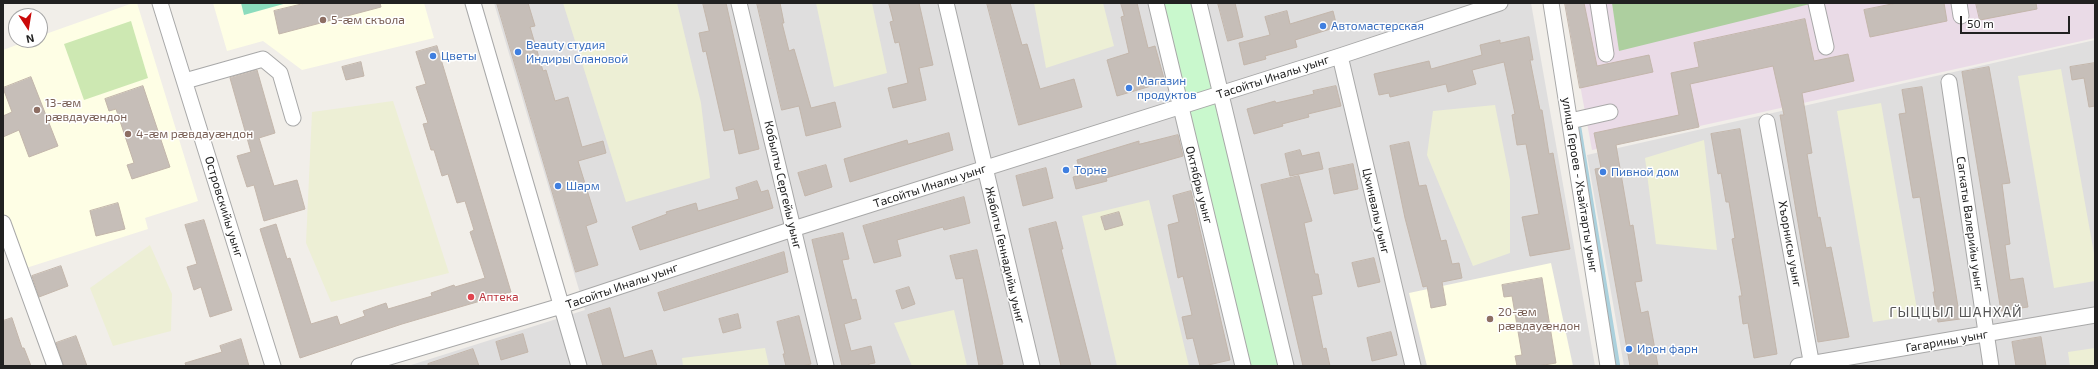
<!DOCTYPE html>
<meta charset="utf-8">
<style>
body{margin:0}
#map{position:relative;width:2098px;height:369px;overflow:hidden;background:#f1eee9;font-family:"Exo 2",sans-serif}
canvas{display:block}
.frame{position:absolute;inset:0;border:4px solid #212121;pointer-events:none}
.north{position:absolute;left:8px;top:8px;width:40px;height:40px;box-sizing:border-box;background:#fff;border:1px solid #a6a6a6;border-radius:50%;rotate:168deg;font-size:11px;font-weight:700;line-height:16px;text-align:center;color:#212121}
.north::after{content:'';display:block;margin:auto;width:14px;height:18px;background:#ca0909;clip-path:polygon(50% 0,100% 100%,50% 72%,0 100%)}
.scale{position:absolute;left:1960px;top:16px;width:110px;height:18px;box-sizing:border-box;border:2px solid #212121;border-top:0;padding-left:5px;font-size:12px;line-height:14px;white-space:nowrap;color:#212121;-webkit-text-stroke:3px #fff;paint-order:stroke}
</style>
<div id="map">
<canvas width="2098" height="369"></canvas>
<div class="frame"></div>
<div class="north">N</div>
<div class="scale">50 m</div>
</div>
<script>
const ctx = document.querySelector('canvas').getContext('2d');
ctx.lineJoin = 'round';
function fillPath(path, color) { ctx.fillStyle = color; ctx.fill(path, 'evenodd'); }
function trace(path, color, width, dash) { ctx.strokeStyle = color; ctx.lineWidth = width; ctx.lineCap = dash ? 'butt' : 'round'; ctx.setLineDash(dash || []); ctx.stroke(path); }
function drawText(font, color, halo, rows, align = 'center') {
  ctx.font = font + ' "Exo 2",sans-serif'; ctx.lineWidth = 3; ctx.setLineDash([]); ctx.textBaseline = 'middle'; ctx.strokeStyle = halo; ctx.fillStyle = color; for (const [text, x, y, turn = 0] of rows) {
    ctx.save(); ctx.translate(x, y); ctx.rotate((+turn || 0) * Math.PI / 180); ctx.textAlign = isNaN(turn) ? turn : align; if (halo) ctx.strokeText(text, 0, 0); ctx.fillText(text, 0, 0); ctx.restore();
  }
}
const residential = new Path2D(`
 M494 3H1531L1595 366H408L585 310Z
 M2095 40V366H1624L1587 155Z`);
const industrial = new Path2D(`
 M1565 3H2095V38L1592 150Z`);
const education = new Path2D(`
 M133 3H137L198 201 145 218 148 229 23 269 3 215V50L30 40H40V36Z
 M213 3H424L434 38 302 70 263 41 227 51Z
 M1551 263 1573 366H1427L1409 293Z`);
const farmland = new Path2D(`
 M563 3H677L701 103 710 178 626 202Z
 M816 3H872L887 73 834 87Z
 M1034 3H1103L1114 46 1046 68Z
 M2061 69 2095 259V281L2054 288 2018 76Z
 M393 101 449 273 331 302 306 243 312 112Z
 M1881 103 1918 315 1873 322 1837 111Z
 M1495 105 1510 180V253L1473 266 1427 155 1433 111Z
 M1704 140 1717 250 1656 244 1645 158Z
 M1149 200 1189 366H1117L1082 216Z
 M150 245 172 294 171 331 113 346 90 288Z
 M954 310 967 366H912L894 323Z
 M765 348 769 366H683L682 358Z
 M2095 348V366H2070L2068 352Z`);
const grass = new Path2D(`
 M131 21 148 78 84 100 64 44Z`);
const forest = new Path2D(`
 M1612 3H1814L1619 51Z`);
const park = new Path2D(`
 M1162 3H1194L1212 91 1187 98 1184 95Z
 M1215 103 1219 106 1280 366H1248L1189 110Z`);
const pitch = new Path2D(`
 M241 3H287L244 15Z`);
const stream = new Path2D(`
 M1579 127 1618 366`);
const building = new Path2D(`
 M306 3H380L381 7 279 34 274 11Z
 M497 3H528L535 26 530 27 543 71 546 70 555 101 568 97 582 147 603 141 606 153 578 161 597 222 586 226 598 265 576 272Z
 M703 3H726L759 149 739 154 734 129 724 131 706 51 703 52 699 33 709 31Z
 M757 3H780L784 23H782L789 51 794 49 811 108 835 102 841 127 806 136 799 106 782 110Z
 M889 3H919L933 65 919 68 926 100 893 108 888 88 908 83 899 42 895 43 890 22 893 21Z
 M987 3H1010L1022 45 1027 44 1040 89 1074 79 1082 107 1019 125Z
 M1121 3H1137L1148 48 1155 46 1165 82 1117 96 1107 60 1129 53 1121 17 1124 16Z
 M1218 3H1235L1243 37 1228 41Z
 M1565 3H1584L1597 66 1649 55 1653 72 1580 88Z
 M1897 3H1944L1947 21 1870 37 1864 10Z
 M1976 3H2036L2037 9 1980 20Z
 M1287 11 1290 24 1333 11 1337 27 1295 40 1297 47 1265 56 1266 59 1244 65 1239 43 1270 35 1265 17Z
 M1805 19 1814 61 1848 54 1854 81 1802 93 1812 153 1807 154 1818 218 1820 217 1826 248 1831 247 1849 337 1818 342 1780 115H1784L1773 66 1690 84 1699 127 1616 145 1630 226 1633 225 1642 281 1635 282 1641 313 1648 311 1658 366H1630L1595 169 1601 168 1594 133 1679 115 1671 73 1699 67 1694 43Z
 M1529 37 1533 60H1530L1540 110H1542L1549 154 1553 153 1570 249 1530 256 1522 217 1539 214 1526 144 1517 145 1512 115 1515 114 1504 62 1472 70 1476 84 1448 92 1446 84 1390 97 1389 93 1379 95 1374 74 1429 61 1431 69 1482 55 1480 45 1500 40V43Z
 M437 46 511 292 402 324 300 358 260 229 276 224 287 259 290 258 311 324 337 316 340 325 365 316 363 311 386 303 388 309 432 296 431 293 454 285 455 287 485 278 470 232 474 230 465 201 457 203 448 174 442 176 434 150H431L423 124 428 123 416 87 426 84 416 52Z
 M361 62 364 76 346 80 342 67Z
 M2095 63V106L2089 107 2084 78 2072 80 2070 67Z
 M1989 67 2010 183 2002 184 2010 244 2005 245 2010 280 2023 278 2028 307 2001 311 1962 72Z
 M257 70 275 133 259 138 274 186 297 180 305 209 264 221 254 185 247 187 237 156 251 152 230 78Z
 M31 77 58 146 29 157 19 130 3 137V116L12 112 3 88Z
 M143 86 170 167 132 179 127 165 134 163 116 109 109 111 105 99Z
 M1336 86 1341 106 1308 114 1309 117 1282 124 1283 126 1254 134 1247 109 1275 101 1276 103 1314 94 1313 91Z
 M1922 87 1960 319 1938 322 1933 292H1935L1920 197 1913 198 1899 114 1906 113 1902 90Z
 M1740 129 1777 354 1754 358 1748 323 1743 324 1739 296H1742L1732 239 1735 238 1729 202H1726L1721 173 1718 174 1711 134Z
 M949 133 953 150 850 182 844 159 907 140 908 144Z
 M1178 135 1183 156 1106 178 1107 181 1076 189 1073 177 1081 175 1077 160 1139 141V144Z
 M1409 142 1419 186 1426 185 1441 241 1446 240 1452 264 1459 263 1462 278 1442 282 1446 305 1431 308 1427 286 1423 287 1405 218 1390 146Z
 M1300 150 1302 156 1319 152 1323 169 1290 176 1285 154Z
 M1353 164 1358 189 1334 194 1329 169Z
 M826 165 832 187 805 196 798 173Z
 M1046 168 1053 198 1023 206 1016 176Z
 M1299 176 1312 221 1304 223 1315 274H1318L1322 294 1312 296 1323 349 1326 348 1330 366H1303L1261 185Z
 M757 181 761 192 768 190 773 208 640 250 632 227 667 214 666 212 696 203 698 211 739 199 736 188Z
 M1191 191 1230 360 1204 366H1200L1193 338 1187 339 1182 317 1192 315 1183 276 1178 278 1168 225 1179 222 1173 196Z
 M964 197 970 223 944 230 943 227 897 240 901 256 874 263 863 226Z
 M118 203 125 229 96 236 90 211Z
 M1119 212 1123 225 1105 230 1101 217Z
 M204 220 232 310 210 317 201 287 194 290 187 267 197 264 185 225Z
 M1056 222 1063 249H1061L1091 366H1061L1029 229Z
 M843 233 849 259 842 260 852 300 856 299 861 319 844 324 851 351 871 346 875 363 869 364V366H842L812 240Z
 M977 250 1003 364 994 366H979L963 278 956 279 950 256Z
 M784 252 788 272 664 311 658 293Z
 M1374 258 1380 282 1358 287 1352 263Z
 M61 266 68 286 39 297 32 276Z
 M1542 278 1556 363 1538 366H1517L1515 356 1522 355 1512 296 1504 297 1502 285Z
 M909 287 915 304 902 309 896 291Z
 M610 308 624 358 652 350 657 366H603L588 315Z
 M738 314 741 328 723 333 719 319Z
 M799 316 811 364 802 366H786L783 354H785L777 322Z
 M12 318 22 348H24L31 366H3V321Z
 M1391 332 1397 355 1372 361 1367 338Z
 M523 334 528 352 501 360 496 342Z
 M76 336 87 366H64L56 343Z
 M2041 337 2046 366H2016L2012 342Z
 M241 339 249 366H186L185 363 222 352 220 346Z
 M473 349 479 366H428V364Z`);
const minor = new Path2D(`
 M160 3 273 366
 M473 3 579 366
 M739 3 826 366
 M946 3 1032 366
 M1156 3 1243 366
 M1199 3 1286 366
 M1551 3 1608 366
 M1598 3 1606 54
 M1816 3 1826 47
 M1959 3 1961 16
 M1340 56 1413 366
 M185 81 263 59 280 73 293 118
 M1949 82 1991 366
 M1570 121 1610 112
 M1767 122 1812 366
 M3 223 55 366
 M359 366 561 306 793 229 1340 56 1500 3
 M1798 366 2095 315`);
const markers = [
 [323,20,4,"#8d6e63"],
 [1323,26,4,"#3f7fe0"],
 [518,52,4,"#3f7fe0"],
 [433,56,4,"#3f7fe0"],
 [1129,88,4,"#3f7fe0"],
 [37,110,4,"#8d6e63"],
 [128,134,4,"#8d6e63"],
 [1066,170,4,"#3f7fe0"],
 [1603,172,4,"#3f7fe0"],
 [558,186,4,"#3f7fe0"],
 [471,297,4,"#e0444e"],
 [1490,319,4,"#8d6e63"],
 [1629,349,4,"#3f7fe0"]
];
const educationNames = [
 ["5-æм скъола",331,20],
 ["13-æм",45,103],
 ["рӕвдауӕндон",45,117],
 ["4-æм рӕвдауӕндон",136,134],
 ["20-æм",1498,312],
 ["рӕвдауӕндон",1498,326]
];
const shopNames = [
 ["Автомастерская",1331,26],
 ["Beauty студия",526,45],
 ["Индиры Слановой",526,59],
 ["Цветы",441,56],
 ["Магазин",1137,81],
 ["продуктов",1137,95],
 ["Торне",1074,170],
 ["Пивной дом",1611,172],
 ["Шарм",566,186],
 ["Ирон фарн",1637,349]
];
const streetNames = [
 ["Тасойты Иналы уынг",1273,77,-18],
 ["Кобылты Сергейы уынг",783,185,77],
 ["Октябры уынг",1199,185,76],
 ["улица Героев - Хъайтарты уынг",1580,185,81],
 ["Тасойты Иналы уынг",930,186,-18],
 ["Островскийы уынг",224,207,73],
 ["Цхинвалы уынг",1376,211,77],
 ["Сагкаты Валерийы уынг",1970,224,82],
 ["Хъорнисы уынг",1790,244,80],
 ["Жабиты Геннадийы уынг",1005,255,77],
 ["Тасойты Иналы уынг",622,286,-19],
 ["Гагарины уынг",1947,341,-10]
];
const healthNames = [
 ["Аптека",479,297]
];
const quarterNames = [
 ["ГЫЦЦЫЛ ШАНХАЙ",1956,312]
];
fillPath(residential, '#dfdede');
fillPath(industrial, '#eadbe7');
fillPath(education, '#fefee5');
fillPath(farmland, '#edefd5');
fillPath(grass, '#cde8b2');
fillPath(forest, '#adcf9f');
fillPath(park, '#c9f8cd');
fillPath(pitch, '#8bdcbd');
trace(stream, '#abd1dd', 4.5);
fillPath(building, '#c6beb8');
trace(building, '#c3b6ab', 1);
trace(minor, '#a8a8a8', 17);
trace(minor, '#fff', 15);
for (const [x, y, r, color] of markers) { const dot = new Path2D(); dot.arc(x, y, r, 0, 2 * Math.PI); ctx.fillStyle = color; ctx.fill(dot); trace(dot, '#fff', 1.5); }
drawText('12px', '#785e54', '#fff', educationNames, 'left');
drawText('12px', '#366cbe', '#fff', shopNames, 'left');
drawText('12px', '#212121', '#fff', streetNames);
drawText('12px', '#be3a42', '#fff', healthNames, 'left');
ctx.letterSpacing = '1px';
drawText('14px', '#545454', '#fff', quarterNames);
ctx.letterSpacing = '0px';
</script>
